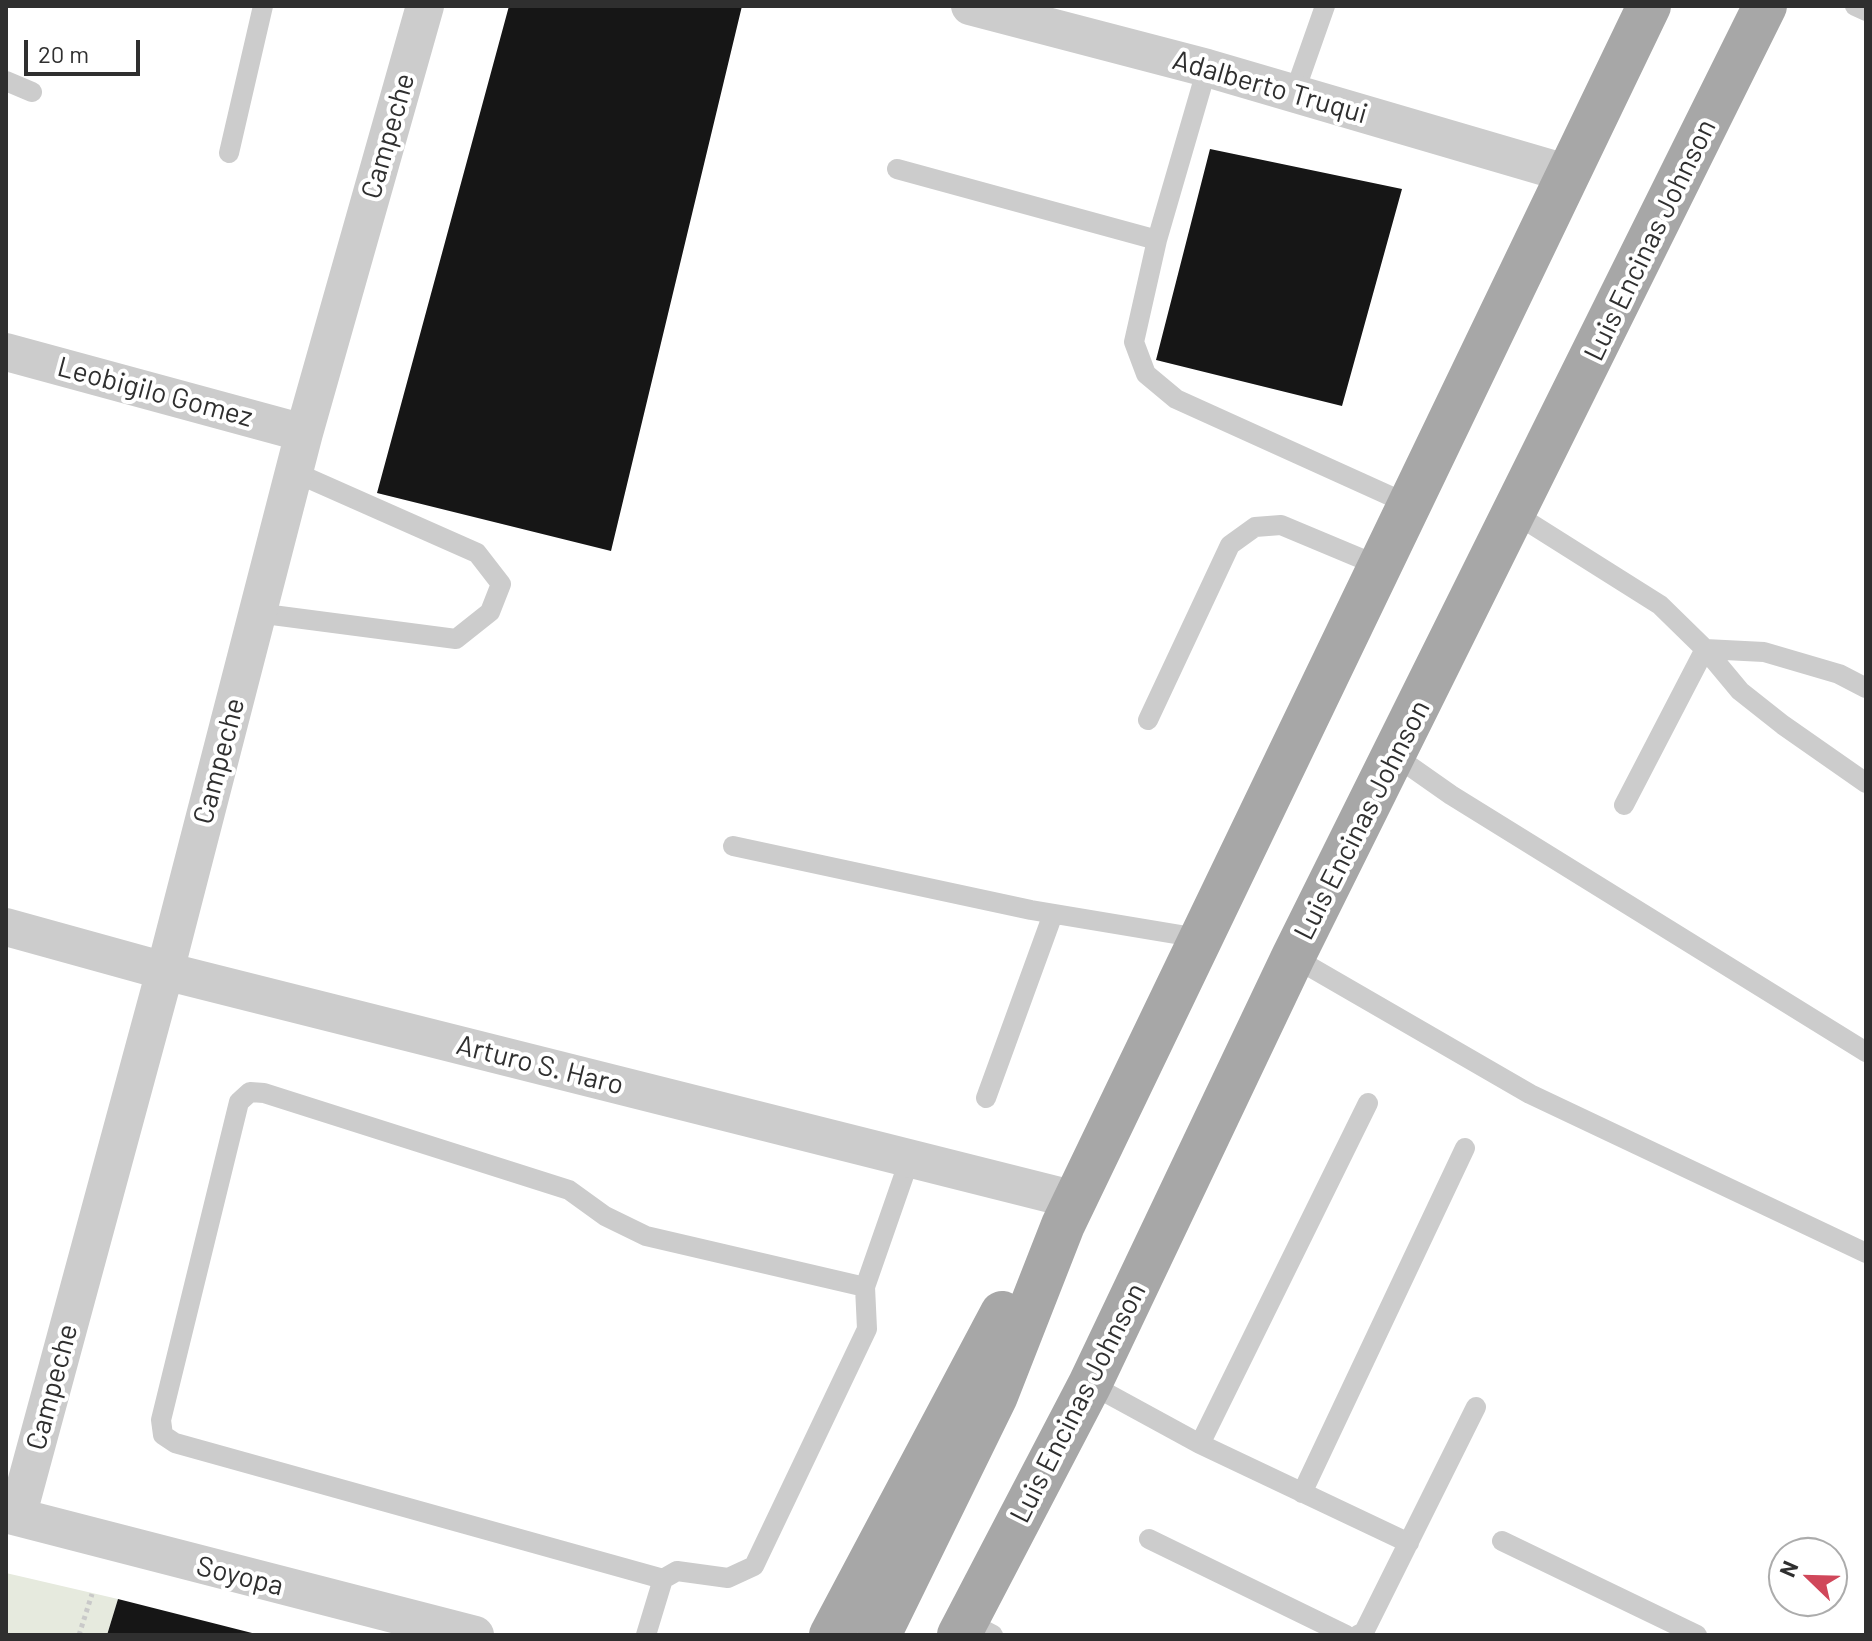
<!DOCTYPE html>
<style>
body{margin:0}
#map{position:relative;width:1872px;height:1641px;overflow:hidden;background:#fff;font-family:Barlow,sans-serif}
canvas{display:block}
.frame{position:absolute;inset:0;border:8px solid #2f2f2f;pointer-events:none}
.north{position:absolute;left:1768px;top:1537px;width:80px;height:80px;box-sizing:border-box;background:#fff;border:2px solid #acacac;border-radius:50%;rotate:293deg;font-size:22px;font-weight:700;line-height:32px;text-align:center;color:#2f2f2f}
.north::after{content:'';display:block;margin:auto;width:28px;height:36px;background:#d0475a;clip-path:polygon(50% 0,100% 100%,50% 72%,0 100%)}
.scale{position:absolute;left:24px;top:40px;width:116px;height:36px;box-sizing:border-box;border:4px solid #2f2f2f;border-top:0;padding-left:10px;font-size:24px;line-height:28px;white-space:nowrap;color:#2f2f2f;-webkit-text-stroke:6px #fff;paint-order:stroke}
</style>
<div id="map">
<canvas width="1872" height="1641"></canvas>
<div class="frame"></div>
<div class="north">N</div>
<div class="scale">20 m</div>
</div>
<script>
const ctx = document.querySelector('canvas').getContext('2d');
ctx.lineJoin = 'round';
function fillPath(path, color) { ctx.fillStyle = color; ctx.fill(path, 'evenodd'); }
function trace(path, color, width, dash) { ctx.strokeStyle = color; ctx.lineWidth = width; ctx.lineCap = dash ? 'butt' : 'round'; ctx.setLineDash(dash || []); ctx.stroke(path); }
function drawText(font, color, halo, rows, align = 'center') {
  ctx.font = font + ' Barlow,sans-serif'; ctx.lineWidth = 8; ctx.setLineDash([]); ctx.textBaseline = 'middle'; ctx.strokeStyle = halo; ctx.fillStyle = color; for (const [text, x, y, turn = 0] of rows) {
    ctx.save(); ctx.translate(x, y); ctx.rotate((+turn || 0) * Math.PI / 180); ctx.textAlign = isNaN(turn) ? turn : align; if (halo) ctx.strokeText(text, 0, 0); ctx.fillText(text, 0, 0); ctx.restore();
  }
}
const green = new Path2D(`
 M6 1573 118 1599 107 1635H6Z`);
const building = new Path2D(`
 M509 6H742L611 551 377 493Z
 M1210 149 1402 189 1342 406 1156 360Z
 M118 1599 256 1634V1635H107Z`);
const path = new Path2D(`
 M79 1635 92 1594`);
const lane = new Path2D(`
 M1855 6 1866 11
 M1207 68 1157 240 1134 342 1146 374 1176 399 1408 504
 M6 81 32 92
 M1294 94 1325 6
 M229 153 263 6
 M897 169 1157 240
 M1514 513 1660 605 1705 649 1740 691 1783 725 1866 783
 M257 613 456 639 490 612 501 584 477 553 294 472
 M1148 720 1230 545 1255 527 1281 525 1379 566
 M1394 755 1451 795 1866 1052
 M1624 805 1705 649 1764 652 1839 674 1866 688
 M733 846 1031 910 1199 938
 M1293 957 1530 1094 1866 1253
 M986 1098 1053 914
 M1090 1384 1200 1444 1409 1543
 M1200 1444 1368 1103
 M1302 1493 1465 1148
 M1149 1539 1346 1635
 M1502 1541 1697 1635
 M663 1579 175 1443 163 1435 161 1420 239 1102 250 1092 264 1093 569 1190 605 1216 646 1236 865 1287
 M966 1621 993 1635
 M646 1635 663 1579 677 1571 728 1578 754 1566 867 1329 865 1287 910 1158
 M1358 1635 1364 1632 1476 1407`);
const street = new Path2D(`
 M970 6 1207 68 1569 174
 M6 352 304 433
 M6 927 165 971 1075 1200
 M6 1514 475 1635
 M17 1517 165 971 304 433 425 6`);
const primary = new Path2D(`
 M831 1635 1002 1313
 M879 1635 996 1396 1063 1225 1649 6
 M959 1635 1090 1384 1293 957 1765 6`);
const streetNames = [
 ["Adalberto Truqui",1270,87,16],
 ["Campeche",388,136,-74],
 ["Luis Encinas Johnson",1650,240,-64],
 ["Leobigilo Gomez",155,392,15],
 ["Campeche",219,761,-75],
 ["Luis Encinas Johnson",1362,820,-63],
 ["Arturo S. Haro",540,1065,14],
 ["Campeche",52,1387,-75],
 ["Luis Encinas Johnson",1078,1403,-63],
 ["Soyopa",240,1576,14]
];
fillPath(green, '#e6eade');
fillPath(building, '#161616');
trace(path, '#c9c9c9', 5, [4, 4]);
trace(lane, '#ccc', 20);
trace(street, '#ccc', 38);
trace(primary, '#a7a7a7', 44);
drawText('28px', '#2f2f2f', '#fff', streetNames);
</script>
